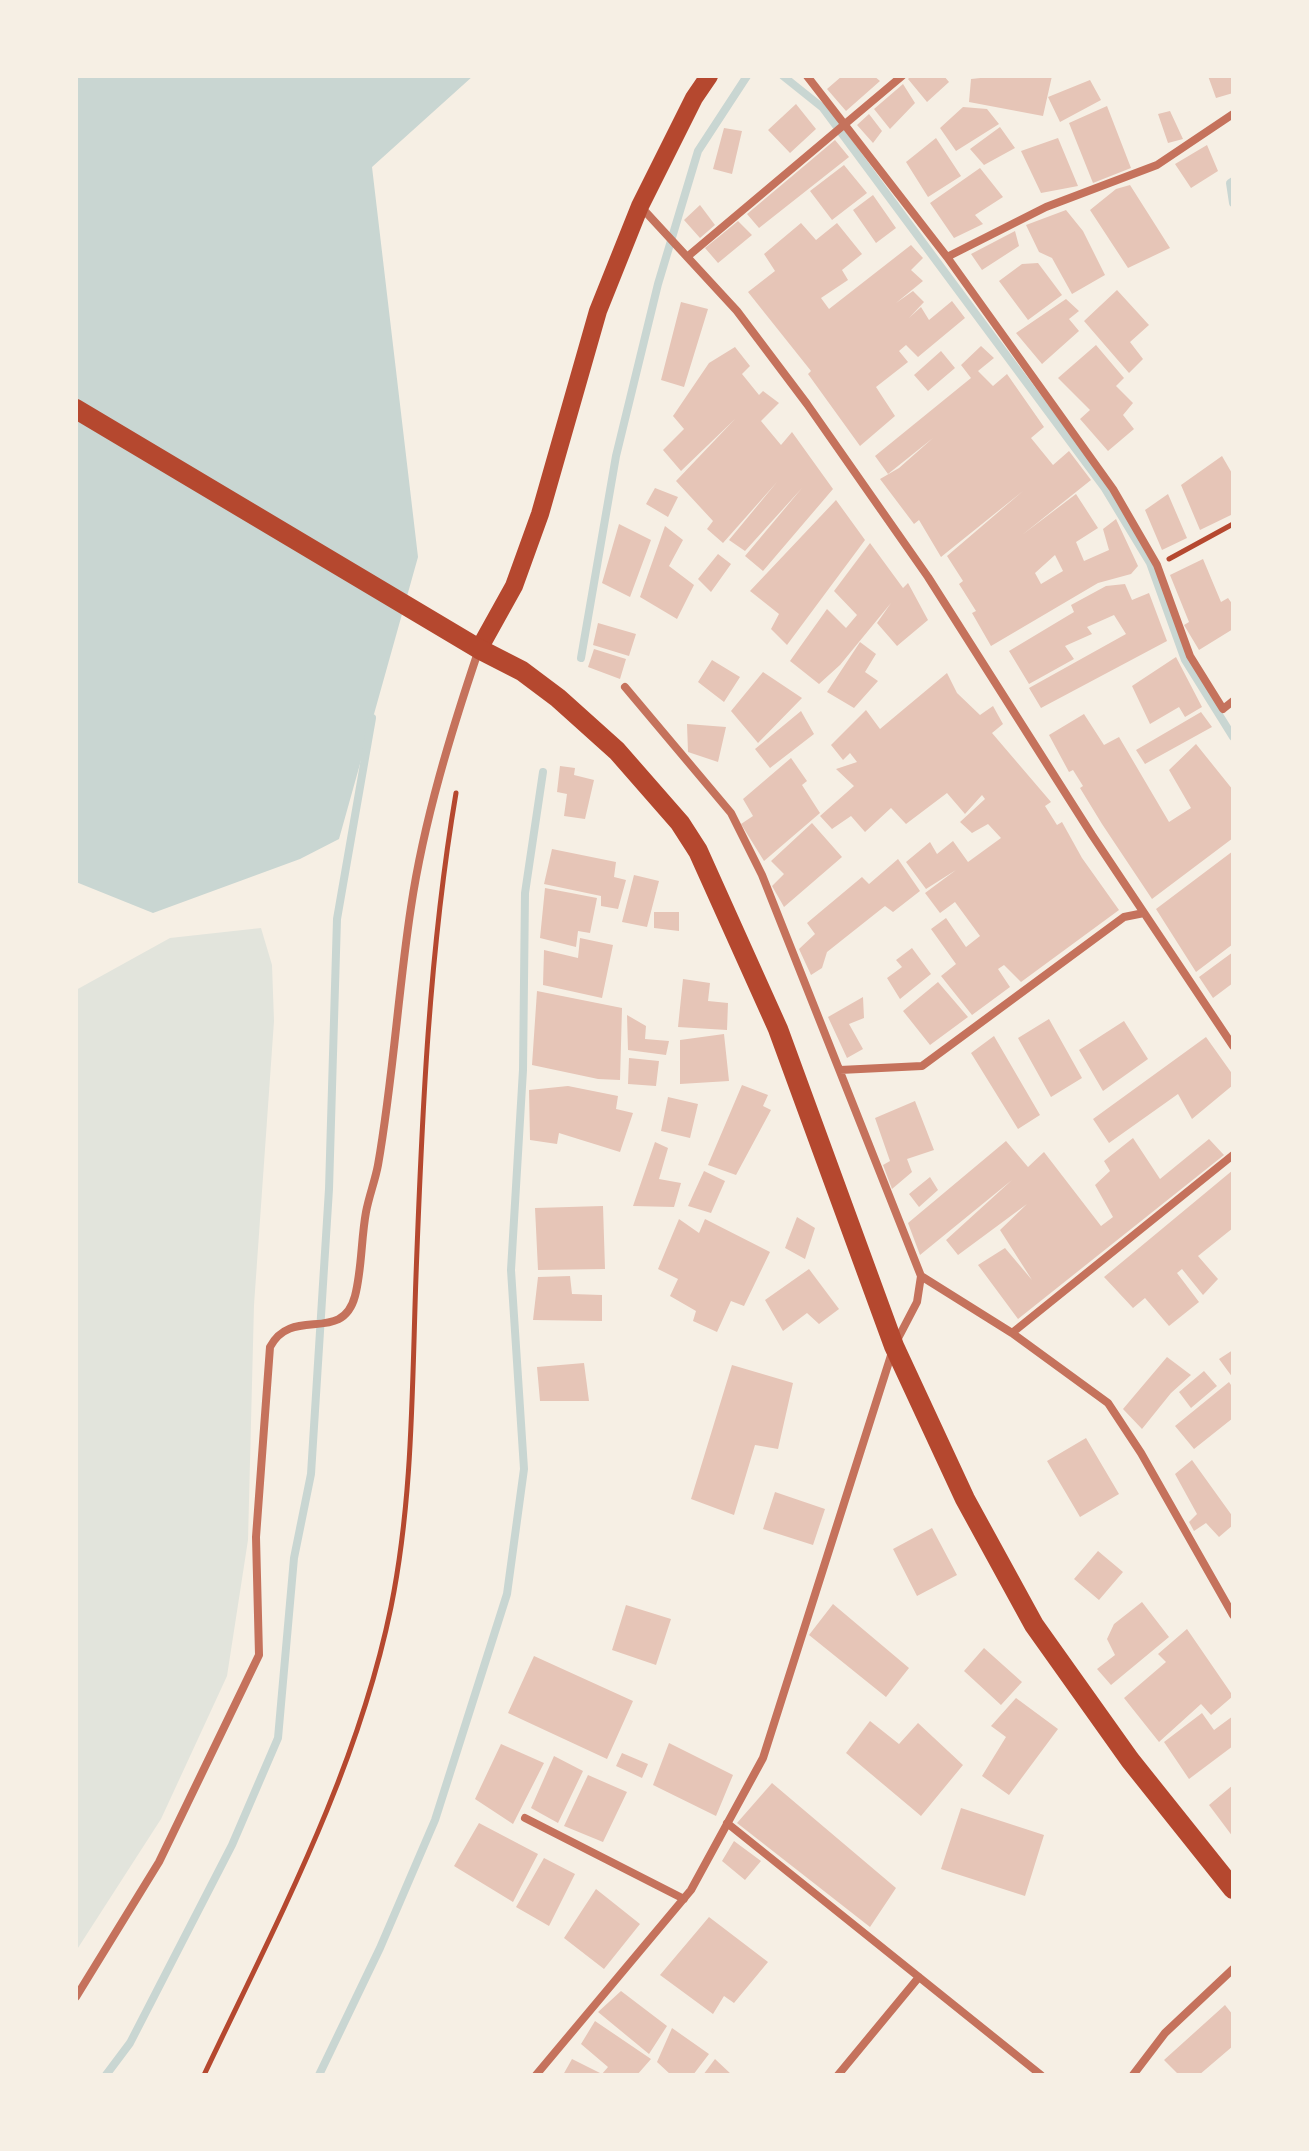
<!DOCTYPE html>
<style>
body{margin:0}
#map{position:relative;width:1309px;height:2151px;overflow:hidden;background:#f6efe4;font-family:Roboto,sans-serif}
canvas{display:block}
.frame{position:absolute;inset:0;border:78px solid #f6efe4;pointer-events:none}
</style>
<div id="map">
<canvas width="1309" height="2151"></canvas>
<div class="frame"></div>
</div>
<script>
const ctx = document.querySelector('canvas').getContext('2d');
ctx.lineJoin = 'round';
function fillPath(path, color) { ctx.fillStyle = color; ctx.fill(path, 'evenodd'); }
function trace(path, color, width, dash) { ctx.strokeStyle = color; ctx.lineWidth = width; ctx.lineCap = dash ? 'butt' : 'round'; ctx.setLineDash(dash || []); ctx.stroke(path); }
const green = new Path2D(`
 M261 928 272 965 274 1021 254 1305 248 1540 227 1676 161 1819 76 1951V990L170 938Z`);
const water = new Path2D(`
 M76 76H473L372 167 418 557 339 839 300 859 153 913 76 882Z`);
const stream = new Path2D(`
 M783 76 823 108 1104 487 1150 563 1185 660 1233 737
 M1233 181 1230 183 1233 203
 M581 658 616 456 658 284 698 151 747 76
 M106 2075 130 2043 232 1845 278 1738 294 1558 311 1474 329 1189 337 919 372 718
 M319 2075 380 1948 435 1820 507 1594 524 1469 511 1270 523 1070 525 893 543 772`);
const building = new Path2D(`
 M842 76H874L880 81 846 111 827 89Z
 M911 76H944L949 82 927 102 908 79Z
 M999 76H1052L1043 116 969 102 971 79Z
 M1208 76H1233V93L1216 98Z
 M1090 80 1101 100 1060 122 1048 97Z
 M903 84 915 103 890 129 874 109Z
 M796 104 816 129 790 153 768 130Z
 M1107 106 1131 168 1093 183 1069 123Z
 M963 107 987 109 999 124 956 151 940 128Z
 M1170 111 1183 139 1168 143 1158 114Z
 M869 114 882 131 873 143 857 125Z
 M1000 127 1015 148 984 165 970 149Z
 M724 128 742 131 732 174 713 169Z
 M936 138 961 176 928 197 906 162Z
 M1058 138 1078 186 1041 193 1021 151Z
 M835 140 849 157 759 228 747 214Z
 M1207 145 1218 171 1191 188 1175 164Z
 M844 165 867 193 832 220 810 191Z
 M980 168 1003 197 975 215 983 224 954 238 930 203Z
 M1130 185 1170 248 1128 268 1090 210 1116 189Z
 M873 195 896 228 876 243 853 210Z
 M700 205 715 225 700 238 684 220Z
 M1066 210 1083 231 1105 275 1072 294 1052 258 1039 252 1026 225Z
 M738 221 752 235 718 263 705 248Z
 M801 223 816 240 837 223 862 254 842 270 848 280 821 298 829 309 911 245 923 258 911 270 923 281 896 303 913 291 924 302 909 318 921 307 929 320 952 301 965 318 918 357 906 345 899 351 908 362 876 387 895 416 860 446 808 374 811 371 748 292 775 271 764 254Z
 M1015 231 1019 246 982 270 971 254Z
 M1038 263 1062 295 1028 320 999 281 1022 264Z
 M1117 290 1149 325 1130 342 1143 359 1129 373 1084 321Z
 M1066 299 1079 311 1069 319 1079 331 1042 364 1016 333Z
 M681 302 708 309 684 387 661 380Z
 M1096 345 1124 378 1116 386 1133 403 1123 415 1134 429 1108 451 1080 419 1090 410 1058 378Z
 M981 346 994 358 978 371 993 386 1007 374 1044 427 1031 438 1053 465 1069 451 1091 480 1022 535 1076 494 1098 528 1076 542 1084 561 1109 550 1103 529 1116 519 1138 566 1131 574 1098 583 991 646 972 613 976 611 959 584 963 581 947 556 1023 491 941 557 919 520 914 524 880 479 899 468 933 438 888 474 875 456 971 378 961 365ZM1055 555 1063 571 1041 584 1035 573Z
 M735 347 750 366 742 374 759 395 763 391 779 403 761 421 781 445 792 432 833 489 763 571 745 556 802 488 745 551 729 540 777 482 723 543 707 529 713 521 676 481 735 419 681 471 663 450 684 429 673 416 709 363Z
 M941 351 955 368 928 391 914 375Z
 M1222 456 1233 475V514L1200 530 1181 485Z
 M655 488 678 497 668 517 646 504Z
 M1168 494 1187 538 1162 550 1145 510Z
 M836 500 865 540 787 645 771 629 779 614 750 591Z
 M619 524 651 540 630 597 602 583Z
 M665 526 683 540 669 566 694 585 677 619 640 597Z
 M870 543 903 588 908 583 928 620 897 646 877 623 891 603 840 665 819 684 790 661 827 609 846 628 857 615 834 591Z
 M718 554 731 564 711 592 698 579Z
 M1203 559 1221 602 1228 598 1233 605V629L1199 650 1184 625 1189 622 1170 575Z
 M1125 584 1132 600 1149 593 1167 641 1041 708 1029 688 1126 634 1114 615 1087 627 1092 634 1065 646 1074 659 1029 684 1009 651 1074 612 1071 605 1106 586Z
 M598 623 636 634 629 656 593 645Z
 M860 642 876 654 865 672 878 681 854 708 827 692Z
 M594 649 626 659 620 679 588 667Z
 M1176 657 1202 707 1185 717 1179 707 1150 724 1132 686Z
 M712 660 740 677 724 702 698 682Z
 M763 672 802 698 758 743 731 711Z
 M947 673 957 693 980 715 993 706 1003 724 992 733 1051 802 1045 806 1057 825 1062 822 1082 858 1119 910 1021 982 1004 965 998 969 1010 987 972 1015 941 976 956 964 931 929 946 918 966 947 980 936 955 902 940 913 925 893 956 870 926 889 906 862 930 842 937 854 953 841 968 862 1001 838 988 824 972 833 960 822 985 799 982 795 965 814 947 793 906 824 891 808 865 832 851 816 832 829 820 816 854 786 836 769 857 762 850 753 843 760 831 745 866 710 880 729Z
 M801 711 814 734 770 768 755 749Z
 M1201 712 1212 727 1145 764 1136 750Z
 M1084 714 1104 745 1119 737 1169 822 1191 808 1169 770 1196 744 1233 790V838L1152 899 1102 824 1080 788 1083 786 1073 770 1069 772 1049 735Z
 M687 724 726 727 718 762 688 752Z
 M791 758 807 781 802 785 820 813 764 861 741 824 753 816 743 799Z
 M560 766 575 768 574 775 594 780 585 819 564 816 567 794 557 792Z
 M812 823 842 857 784 907 772 886 784 874 771 861Z
 M552 849 616 862 614 877 626 880 618 909 601 906V896L544 884Z
 M1233 851V944L1196 972 1156 909Z
 M898 859 920 891 893 912 885 906 827 952 822 968 811 975 799 949 815 934 807 923 862 877 869 884Z
 M634 875 659 881 647 927 622 922Z
 M545 888 597 898 590 933 578 931 576 947 540 938Z
 M654 912H679V931L654 928Z
 M580 938 613 945 602 998 543 985 544 950 578 958Z
 M912 948 931 974 900 999 887 978 902 967 896 960Z
 M1233 952V983L1213 998 1199 977Z
 M683 979 710 983 708 1001 728 1003 727 1030 678 1027Z
 M938 982 968 1017 930 1045 903 1011Z
 M537 991 622 1008 620 1080 598 1079 532 1065Z
 M863 997 864 1018 849 1024 863 1049 847 1058 828 1017Z
 M627 1015 646 1026 645 1039 669 1041 666 1055 628 1050Z
 M1049 1019 1082 1078 1051 1097 1018 1038Z
 M1124 1021 1148 1059 1103 1091 1079 1050Z
 M724 1034 729 1081 680 1084V1040Z
 M994 1036 1040 1115 1018 1129 971 1053Z
 M1206 1037 1233 1075V1085L1192 1119 1178 1094 1109 1143 1093 1119Z
 M629 1058 659 1061 656 1086 628 1084Z
 M742 1085 768 1095 763 1106 771 1110 736 1175 708 1165Z
 M568 1086 618 1096 616 1109 633 1113 620 1152 559 1133 557 1144 530 1140 529 1090Z
 M668 1097 698 1104 690 1138 661 1131Z
 M915 1101 934 1150 907 1159 912 1172 892 1189 883 1165 890 1161 875 1118Z
 M1133 1138 1160 1179 1209 1139 1224 1155 1018 1319 978 1265 1005 1248 1032 1280 1000 1230 1027 1204 958 1255 946 1240 1012 1180 920 1255 908 1223 1006 1141 1028 1167 1044 1152 1101 1226 1113 1217 1095 1185 1110 1171 1104 1161Z
 M655 1142 668 1148 659 1179 681 1183 674 1207 633 1206Z
 M1233 1170V1228L1198 1256 1218 1279 1203 1295 1182 1269 1177 1273 1199 1302 1169 1326 1145 1298 1133 1308 1104 1277Z
 M704 1171 725 1181 711 1213 688 1206Z
 M930 1177 938 1190 919 1207 909 1194Z
 M603 1206 605 1269 538 1270 535 1208Z
 M797 1217 815 1228 805 1259 785 1248Z
 M679 1219 699 1233 705 1219 770 1252 744 1306 731 1301 717 1332 693 1321 696 1311 670 1296 678 1279 658 1269Z
 M809 1269 839 1309 819 1324 807 1313 783 1331 765 1300Z
 M570 1276 572 1294 602 1295V1321L533 1320 538 1277Z
 M1233 1350V1378L1219 1359Z
 M1167 1357 1191 1375 1171 1393 1142 1429 1123 1409Z
 M584 1363 589 1401H540L537 1367Z
 M732 1365 793 1383 778 1449 755 1445 734 1515 691 1499Z
 M1204 1371 1217 1386 1191 1408 1179 1392Z
 M1229 1382 1233 1388V1418L1194 1449 1175 1426Z
 M1086 1438 1119 1494 1080 1517 1047 1461Z
 M1192 1460 1233 1517V1525L1219 1537 1206 1523 1194 1531 1189 1522 1197 1514 1175 1474Z
 M775 1492 825 1509 813 1545 763 1529Z
 M932 1528 957 1575 917 1596 893 1549Z
 M1098 1551 1123 1572 1099 1600 1074 1579Z
 M1142 1602 1169 1637 1111 1685 1097 1669 1115 1655 1107 1639 1114 1624Z
 M833 1604 909 1668 886 1697 809 1635Z
 M626 1605 671 1619 656 1665 612 1650Z
 M1187 1629 1233 1696 1211 1715 1201 1704 1159 1742 1124 1698 1166 1662 1158 1654Z
 M984 1648 1022 1682 1001 1705 964 1671Z
 M534 1656 633 1701 607 1759 508 1713Z
 M1016 1698 1058 1729 1009 1795 982 1776 1006 1737 991 1726Z
 M1202 1713 1214 1730 1233 1716V1746L1189 1779 1164 1742Z
 M870 1721 899 1744 918 1723 963 1765 921 1816 846 1753Z
 M669 1743 733 1775 716 1816 653 1785Z
 M501 1744 544 1763 513 1824 475 1799Z
 M622 1753 648 1764 642 1778 616 1766Z
 M554 1756 583 1771 558 1823 531 1808Z
 M588 1775 627 1792 603 1842 564 1826Z
 M772 1783 896 1888 870 1927 737 1823Z
 M1233 1785V1837L1209 1805Z
 M961 1808 1044 1835 1025 1896 941 1869Z
 M479 1823 538 1854 513 1902 454 1866Z
 M734 1841 761 1861 745 1880 722 1861Z
 M544 1858 575 1874 549 1926 516 1907Z
 M596 1889 640 1924 604 1969 564 1938Z
 M709 1917 768 1962 734 2003 724 1996 713 2014 660 1975Z
 M621 1991 667 2026 649 2054 598 2012Z
 M1225 2005 1233 2015V2046L1199 2075H1179L1164 2060Z
 M595 2021 651 2059 637 2075H563L572 2059 602 2074 608 2067 581 2044Z
 M672 2028 709 2054 693 2075H671L657 2062Z
 M715 2059 732 2075H703Z`);
const path = new Path2D(`
 M1169 559 1233 524
 M204 2075C276 1923 357 1773 391 1607 413 1498 412 1386 416 1276 422 1114 429 952 456 793`);
const minor = new Path2D(`
 M807 76 947 257 1113 489 1157 565 1190 656 1223 709 1233 701
 M642 208 737 311 807 404 928 577 1092 835 1233 1046
 M687 257 902 76
 M947 257 1046 207 1157 165 1233 114
 M625 687 731 813 762 875 921 1276
 M840 1070 922 1066 1124 917 1144 913
 M1012 1333 1233 1155
 M525 1818 684 1899
 M727 1823 1041 2075
 M76 1997 159 1862 259 1655 256 1537 270 1347C292 1305 342 1345 355 1296 362 1269 361 1239 366 1212 369 1196 375 1181 378 1165 393 1080 398 992 411 907 424 820 451 732 479 649
 M536 2075 691 1890 763 1758 894 1346 917 1302 921 1276 1012 1333 1108 1403 1141 1453 1233 1615
 M838 2075 919 1977
 M1133 2075 1165 2033 1233 1969`);
const primary = new Path2D(`
 M479 649 514 586 540 514 598 311 640 206 694 98 709 76`);
const trunk = new Path2D(`
 M76 409 479 649 522 671 558 698 617 751 680 823 698 851 778 1029 894 1346 965 1499 1034 1625 1130 1760 1233 1889`);
fillPath(green, '#e2e4dc');
fillPath(water, '#c9d6d2');
trace(stream, '#c9d6d2', 8);
fillPath(building, '#e6c5b7');
trace(path, '#b5482f', 5);
trace(minor, '#c5725c', 8);
trace(primary, '#b5482f', 18);
trace(trunk, '#b5482f', 20);
</script>
